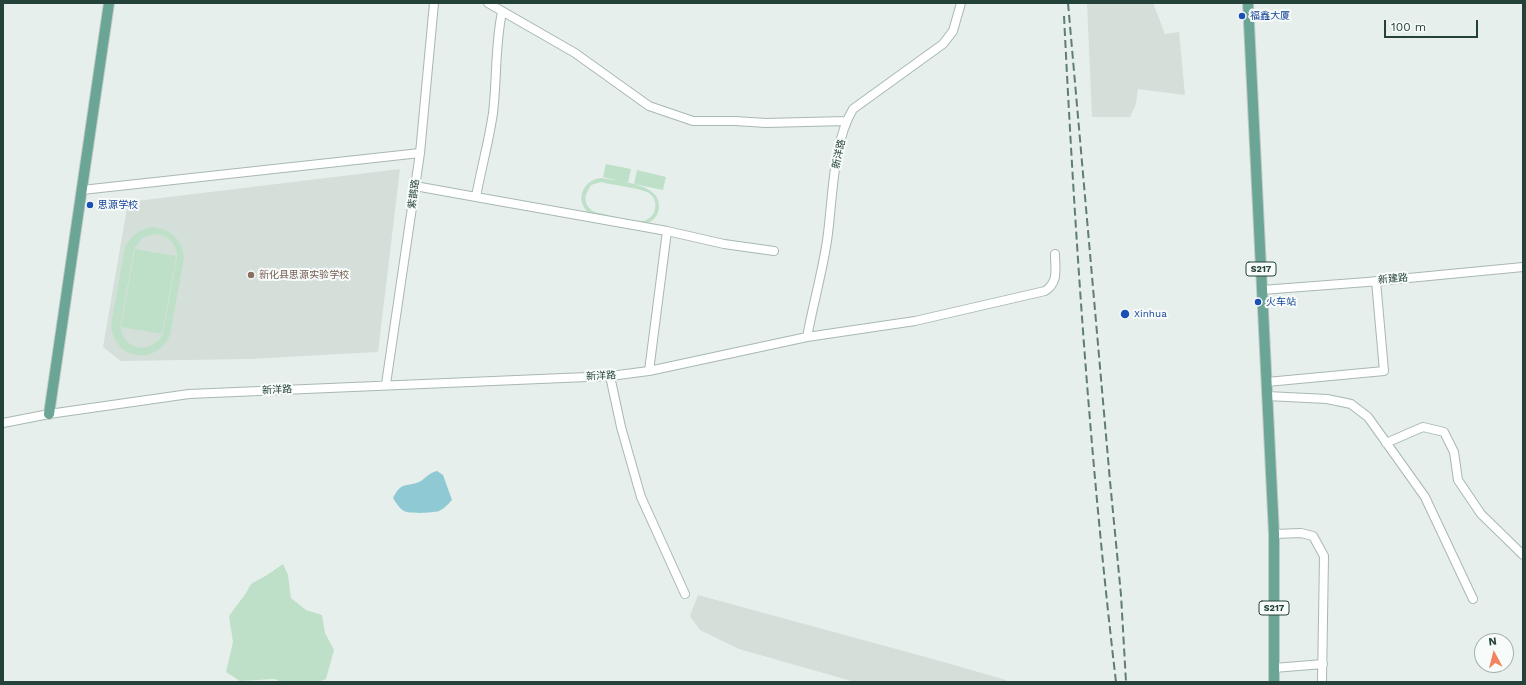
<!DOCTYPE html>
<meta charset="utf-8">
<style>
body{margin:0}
#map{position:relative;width:1526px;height:685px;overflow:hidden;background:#e6efeb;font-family:"Work Sans",sans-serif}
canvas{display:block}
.frame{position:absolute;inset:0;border:4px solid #24423a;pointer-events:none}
.north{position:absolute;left:1474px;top:633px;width:40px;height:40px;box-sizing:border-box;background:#f7fbf9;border:1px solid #a3b1ad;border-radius:50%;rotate:353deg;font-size:11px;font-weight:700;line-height:16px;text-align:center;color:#24423a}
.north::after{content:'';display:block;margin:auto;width:14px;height:18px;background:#f4845f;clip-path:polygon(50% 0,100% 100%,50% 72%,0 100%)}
.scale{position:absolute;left:1384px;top:20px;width:94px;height:18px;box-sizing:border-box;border:2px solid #24423a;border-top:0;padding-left:5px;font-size:12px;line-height:14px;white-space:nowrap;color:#24423a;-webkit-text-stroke:3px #f7fbf9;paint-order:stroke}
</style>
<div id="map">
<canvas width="1526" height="685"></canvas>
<div class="frame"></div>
<div class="north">N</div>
<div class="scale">100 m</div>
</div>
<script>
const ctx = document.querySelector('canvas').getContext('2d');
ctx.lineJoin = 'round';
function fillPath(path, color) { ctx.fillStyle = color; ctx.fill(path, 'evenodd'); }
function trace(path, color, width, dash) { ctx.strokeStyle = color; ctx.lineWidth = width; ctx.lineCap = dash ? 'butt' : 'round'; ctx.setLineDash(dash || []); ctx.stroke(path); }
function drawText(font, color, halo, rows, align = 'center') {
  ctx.font = font + ' "Work Sans","Noto Sans SC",sans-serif'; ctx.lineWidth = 4; ctx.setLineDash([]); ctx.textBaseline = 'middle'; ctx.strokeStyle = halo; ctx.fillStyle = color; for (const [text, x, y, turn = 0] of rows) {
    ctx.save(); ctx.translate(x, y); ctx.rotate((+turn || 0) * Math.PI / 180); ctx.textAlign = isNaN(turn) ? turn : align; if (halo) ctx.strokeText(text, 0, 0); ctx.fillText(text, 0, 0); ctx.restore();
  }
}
const built = new Path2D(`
 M1087 3H1153L1165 34 1179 32 1185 95 1138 89 1136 104 1130 117H1092Z
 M400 169 378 352 249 359 121 361 103 347 128 202Z
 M698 595 933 659 1006 680V682H855L739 649 700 630 690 616Z`);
const green = new Path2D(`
 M606 164 631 169 628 183 603 177Z
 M637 170 666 177 663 190 634 184Z
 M602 178C619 182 662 183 659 208 658 216 653 221 646 224L590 214C574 202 582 179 602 178ZM601 182C612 185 640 188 649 193 659 200 657 216 646 220 637 224 606 214 595 212 587 208 584 202 586 194L591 185Z
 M154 227C172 230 182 240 184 258L170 335C156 367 114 360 111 325L125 247C132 235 140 229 154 227ZM154 234C168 235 176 243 177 256L163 334C150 355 125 351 120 327L134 249 142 238Z
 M135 249 176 256 162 334 121 327Z
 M283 564 288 575 291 598 306 610 322 615 325 633 334 650 326 679 318 682H281L275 679 240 681 226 672 233 642 229 616 246 593 251 584 267 575Z`);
const water = new Path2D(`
 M437 471 443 475 452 500C448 504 444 509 439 511 433 513 409 514 404 511 399 508 396 503 393 498 402 480 407 488 421 481 427 477 429 473 437 471Z`);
const minor = new Path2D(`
 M488 3 575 53 649 106 693 121H735L766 123 846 121
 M502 12C495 45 497 79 493 113 489 141 481 169 476 197L667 231 649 371
 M415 186 476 197
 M82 190 420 153
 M667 231 724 244 774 251
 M1262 290 1367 282 1523 267
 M807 337C813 305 822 273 827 241 833 200 832 144 853 109L943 44 953 31 961 3
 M610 376 621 427 641 497 685 594
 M1267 382 1384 371 1376 281
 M386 384 420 153 434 3
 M1267 396 1327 399 1351 404 1368 417 1425 497 1473 599
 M3 423 49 414 189 394 610 376 649 371 807 337 915 321 1045 291C1059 282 1055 269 1055 254
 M1386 443 1423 427 1444 432 1454 452 1458 480 1481 514 1523 555
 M1274 534 1301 533 1313 536 1324 556 1322 682
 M1274 668 1323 664`);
const major = new Path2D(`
 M1248 3 1274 534V682
 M49 414 109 3`);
const rail = new Path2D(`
 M1068 3 1110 481 1121 595 1126 682
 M1064 16C1075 238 1090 461 1116 682`);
const markers = [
 [1242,16,4,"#1a4fb4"],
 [90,205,4,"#1a4fb4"],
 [251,275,4,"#8d6e63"],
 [1258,302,4,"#1a4fb4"],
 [1125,314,5,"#1a4fb4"]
];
const shields = [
 [1261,269,30],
 [1274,608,30]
];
const shieldNames = [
 ["S217",1261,269],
 ["S217",1274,608]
];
const transitNames = [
 ["福鑫大厦",1250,16],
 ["思源学校",98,205],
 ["火车站",1266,302],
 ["Xinhua",1134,314]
];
const streetNames = [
 ["新洋路",839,154,-78],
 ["紫鹊路",414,194,-82],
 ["新建路",1393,279,-5],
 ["新洋路",601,376,-3],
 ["新洋路",277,390,-3]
];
const educationNames = [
 ["新化县思源实验学校",259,275]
];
fillPath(built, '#d4dfda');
fillPath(green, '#bfe0c8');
fillPath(water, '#8ec9d4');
trace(minor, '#a8b8b2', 10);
trace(major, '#c2cac8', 12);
trace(minor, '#fff', 8);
trace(major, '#6aa596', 10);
trace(rail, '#5f7d75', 2, [8, 4]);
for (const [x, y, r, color] of markers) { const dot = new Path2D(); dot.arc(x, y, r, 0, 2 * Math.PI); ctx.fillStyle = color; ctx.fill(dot); trace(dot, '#f7fbf9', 1.5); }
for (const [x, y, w] of shields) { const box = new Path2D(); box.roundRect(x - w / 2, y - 7, w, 14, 3); ctx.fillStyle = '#f7fbf9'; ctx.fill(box); trace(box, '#24423a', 1); }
drawText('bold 9px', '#24423a', null, shieldNames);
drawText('10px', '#164399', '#f7fbf9', transitNames, 'left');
drawText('10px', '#24423a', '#f7fbf9', streetNames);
drawText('10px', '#785e54', '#f7fbf9', educationNames, 'left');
</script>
